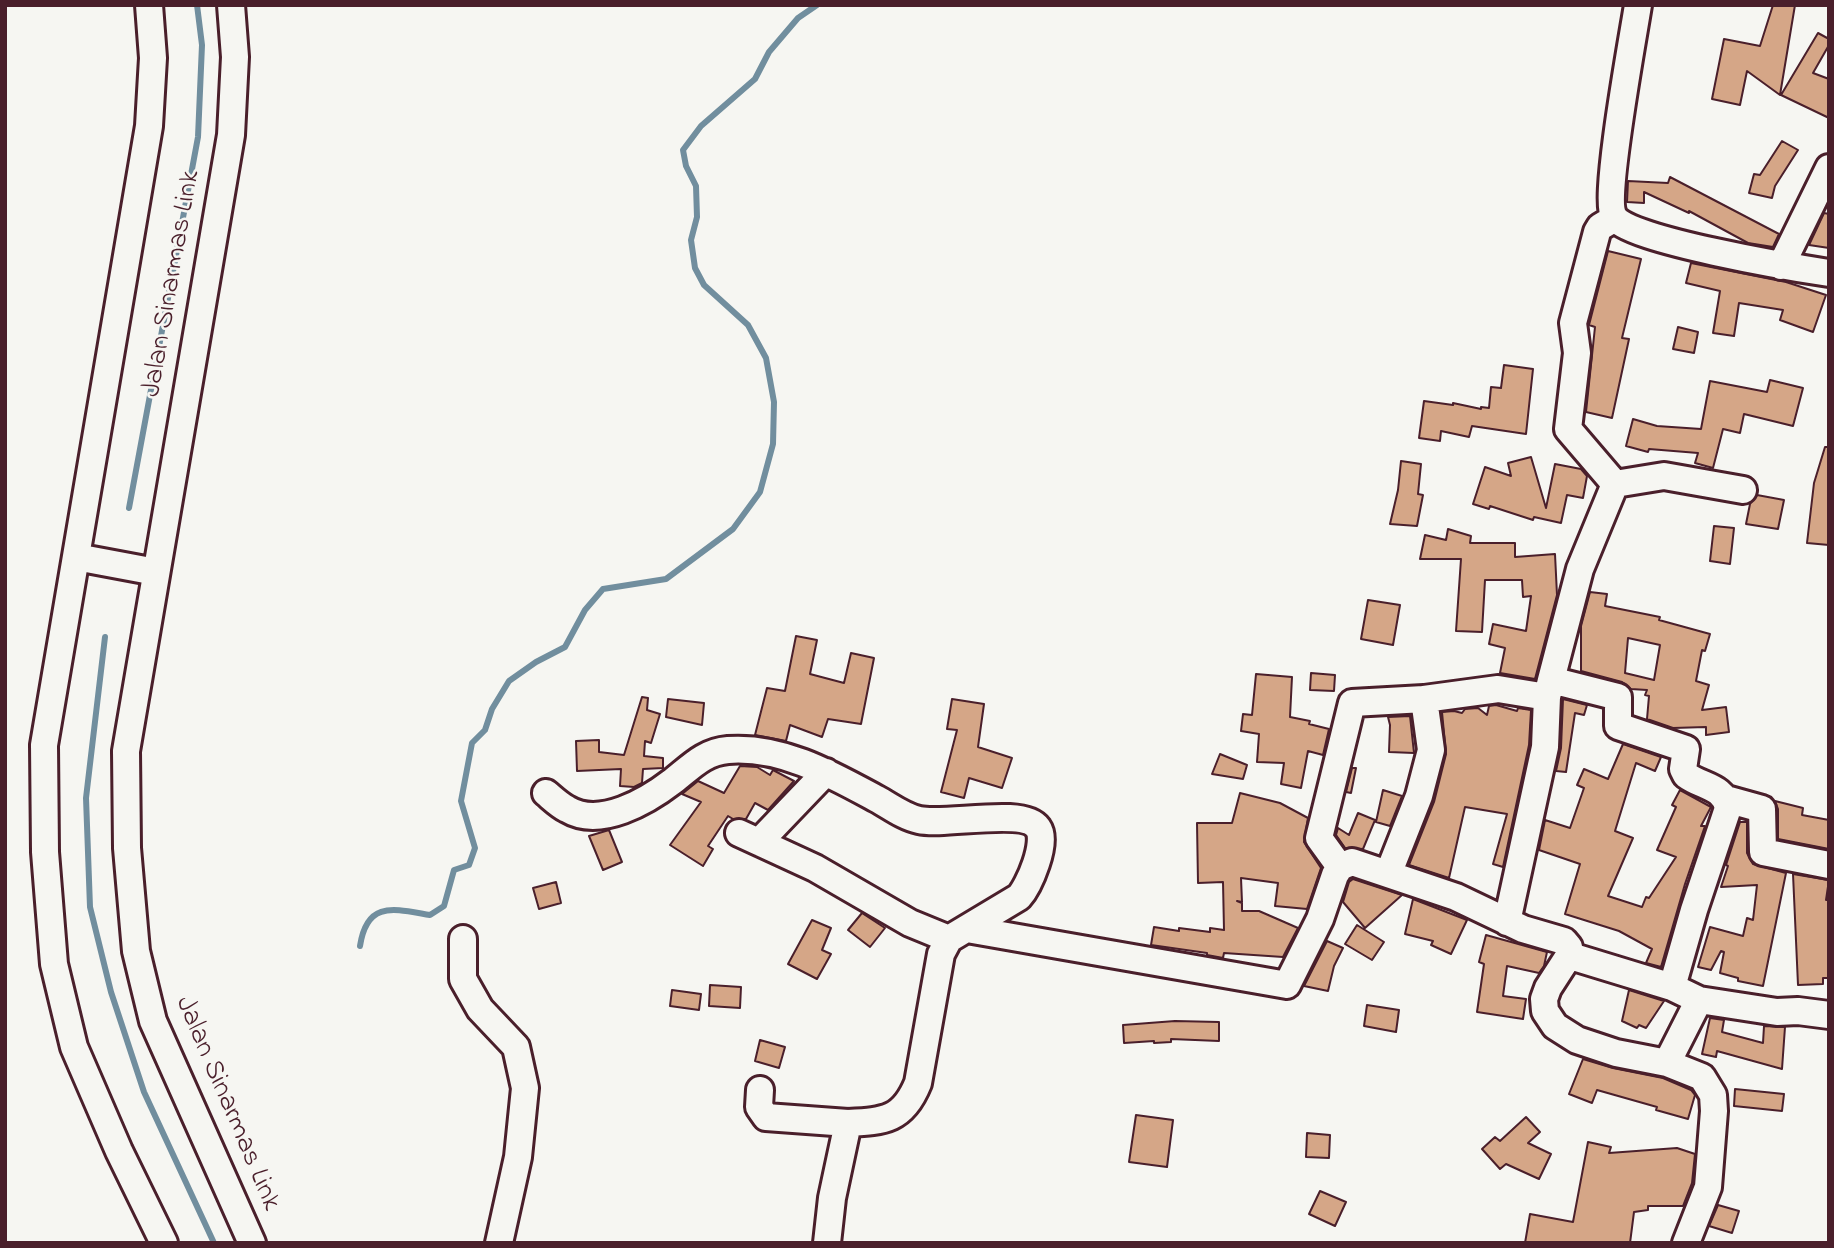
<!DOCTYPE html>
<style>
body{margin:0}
#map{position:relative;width:1834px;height:1248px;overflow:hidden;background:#f6f6f2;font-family:"Indie Flower",sans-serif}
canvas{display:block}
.frame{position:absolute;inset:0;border:7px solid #4a1f2b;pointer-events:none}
</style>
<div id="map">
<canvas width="1834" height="1248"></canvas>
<div class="frame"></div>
</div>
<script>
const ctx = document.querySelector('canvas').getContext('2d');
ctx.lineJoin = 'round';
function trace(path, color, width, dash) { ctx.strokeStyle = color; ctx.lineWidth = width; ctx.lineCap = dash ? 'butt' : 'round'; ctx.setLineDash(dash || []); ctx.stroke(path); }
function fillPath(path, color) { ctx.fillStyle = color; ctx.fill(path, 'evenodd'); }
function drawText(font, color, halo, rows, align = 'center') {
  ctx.font = font + ' "Indie Flower",sans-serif'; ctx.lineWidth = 5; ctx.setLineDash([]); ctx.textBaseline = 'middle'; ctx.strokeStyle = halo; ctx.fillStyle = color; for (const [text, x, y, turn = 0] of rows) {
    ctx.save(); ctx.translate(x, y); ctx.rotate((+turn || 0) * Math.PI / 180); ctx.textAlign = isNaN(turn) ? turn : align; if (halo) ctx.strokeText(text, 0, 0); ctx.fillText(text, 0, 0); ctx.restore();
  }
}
const stream = new Path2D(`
 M129 508 198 137 202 45 197 5
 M105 637 86 798 90 907 111 992 144 1092 214 1243
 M360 946C367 900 394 909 430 915L444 906 454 870 469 865 475 848 461 801 472 743 485 730 492 709 509 681 536 662 565 647 585 610 603 589 666 579 733 529 760 492 773 444 774 402 766 358 748 325 704 285 695 268 691 240 697 217 696 186 686 166 683 150 701 126 755 79 769 52 798 18 817 5`);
const building = new Path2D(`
 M1773 5H1795L1780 95 1747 71 1740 105 1712 99 1724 39 1760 46Z
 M1818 33 1829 39V45L1813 73 1829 79V118L1781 95Z
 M1782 141 1798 150 1775 186 1772 198 1749 193 1754 174 1760 175Z
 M1670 177 1779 234 1773 247 1748 243 1689 211V213L1644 192V203L1627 202 1628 181 1668 183Z
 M1824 213 1829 214V248L1809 245Z
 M1608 251 1641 259 1622 338 1629 339 1612 418 1586 412 1595 327 1589 325Z
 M1691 263 1786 282 1826 295 1813 332 1780 320 1783 310 1739 303 1734 336 1713 333 1720 291 1686 283Z
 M1678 327 1698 332 1694 353 1673 349Z
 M1504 365 1533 369 1526 434 1472 426 1469 437 1441 431 1440 441 1419 438 1424 401 1453 405V403L1481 409V407L1489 408 1491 387 1501 388Z
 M1770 380 1803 388 1793 426 1744 414 1740 433 1723 429 1713 468 1695 463 1698 453 1649 449 1648 452 1626 446 1633 419 1657 426 1701 429 1710 381 1767 392Z
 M1825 447H1829V545L1807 543 1814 483Z
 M1531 457 1546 508 1555 464 1581 469 1587 476 1583 498 1567 495 1561 523 1534 517 1533 520 1490 506 1489 509 1473 504 1485 467 1511 476 1508 463Z
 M1401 461 1421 464 1418 494 1423 495 1417 526 1390 524 1398 490Z
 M1757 495 1784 500 1778 529 1746 524 1750 504Z
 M1714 526 1734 528 1730 564 1710 561Z
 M1448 529 1471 536 1470 543H1515V557L1555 554 1557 595 1535 679 1500 673 1505 648 1489 644 1493 624 1526 631 1531 596 1523 597 1522 580H1485L1482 632 1456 631 1461 559H1420L1425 535 1446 540Z
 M1590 592 1607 594 1605 606 1660 617 1659 620 1710 634 1705 651 1702 650 1696 681 1709 685 1702 710 1726 707 1729 732 1706 735V727L1673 728 1647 719 1649 696 1645 695 1647 690 1631 689 1622 682 1581 671V626ZM1628 638 1660 645 1654 680 1625 673Z
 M1368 600 1400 605 1393 645 1361 639Z
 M796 636 817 640 810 674 844 683 851 653 874 658 861 724 828 719 822 737 790 725 786 741 755 735 767 688 785 691Z
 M1311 673 1335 675 1334 691 1310 690Z
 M1256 674 1292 677 1290 717 1310 721 1309 724 1329 729 1323 755 1308 751 1301 788 1281 784 1284 763 1257 762 1259 734 1241 731 1243 714 1252 715Z
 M642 697 648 698 647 710 660 714 651 743 645 741 644 756 663 758V768L643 769 642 783 634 787 620 786 621 769 577 771 576 741 599 740V752L624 755Z
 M668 699 704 703 702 725 666 717Z
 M952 699 984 704 978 747 1012 758 1002 788 969 778 964 798 941 792 957 730 947 729Z
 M1563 699 1587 705 1584 715 1575 713 1566 772 1556 771 1561 748Z
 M1496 705 1517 711 1518 708 1531 710 1529 745 1503 867 1493 864 1507 814 1465 807 1449 878 1409 865 1434 802 1446 754 1442 712 1454 711 1462 713 1465 709 1478 708 1487 715 1489 706Z
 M1410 716 1414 753 1389 752 1390 725 1388 717Z
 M1623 744 1661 757 1655 771 1636 763 1615 831 1633 838 1608 896 1642 907 1646 897 1649 898 1676 857 1657 850 1676 807 1672 805 1680 790 1711 807 1701 826H1705L1685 884 1661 967 1646 963 1652 949 1619 931 1565 914 1580 864 1539 850 1545 820 1570 828 1584 788 1577 785 1584 769 1608 779Z
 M1220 754 1247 765 1243 779 1212 774Z
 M740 766 757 767 770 775 773 770 794 781 768 810 755 803 746 819H733L728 816 708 846 713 849 703 866 670 845 701 802 682 794 698 781 724 793Z
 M1352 768H1356L1351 793 1346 792Z
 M1383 790 1402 796 1390 826 1376 822Z
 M1240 793 1280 803 1308 818 1304 842 1321 868 1307 909 1275 906 1278 883 1241 878 1242 902 1237 901 1242 903V911H1259L1298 928 1283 957 1224 953 1223 958 1207 955V953L1151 945 1154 927 1179 931V928L1210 932V928L1224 930 1223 882 1198 883 1197 823H1232Z
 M1775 801 1803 808 1802 815 1829 820V849L1778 839V809Z
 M1358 813 1375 820 1363 849 1345 848 1336 835 1338 828 1349 835Z
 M1740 822H1747V853L1753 864 1786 873 1763 986 1738 981V978L1720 973 1724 952 1721 951 1711 970 1698 967 1710 927 1743 936 1747 918 1753 920 1757 885 1721 887 1728 866 1726 865Z
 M609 830 622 862 603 870 589 836Z
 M1793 874 1829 880 1826 900H1829V978H1823V984L1798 985Z
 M1353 879 1402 895 1365 928 1343 902 1349 882Z
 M556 882 561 903 539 909 533 888Z
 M1413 899 1467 920 1451 954 1431 945 1433 941 1405 934Z
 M862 913 885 928 870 947 848 930Z
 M812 920 831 928 822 950 831 954 817 979 788 964Z
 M1357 925 1384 942 1372 960 1345 944Z
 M1486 935 1547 952 1544 966 1539 973 1507 966 1503 996 1526 999 1523 1019 1477 1012 1484 964 1479 962Z
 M1327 941 1343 948 1334 966 1328 991 1304 986Z
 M710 985 741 987 740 1008 709 1006Z
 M672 990 701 994 699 1010 670 1006Z
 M1629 990 1664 1001 1646 1028 1639 1025 1637 1028 1622 1021Z
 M1367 1005 1399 1010 1396 1032 1364 1026Z
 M1710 1018 1724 1020 1722 1032 1763 1043 1764 1026 1785 1027 1782 1069 1717 1051 1716 1057 1702 1054Z
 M1175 1021 1219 1022V1041L1171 1039V1042L1154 1043V1041L1124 1043 1123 1025Z
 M760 1040 785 1047 779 1068 755 1061Z
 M1583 1059 1613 1068 1663 1078 1691 1090 1695 1095 1688 1119 1656 1110 1657 1107 1597 1090 1592 1103 1569 1094Z
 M1735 1089 1784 1094 1782 1111 1734 1106Z
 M1136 1115 1173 1120 1167 1167 1129 1162Z
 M1526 1117 1540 1132 1528 1143 1551 1154 1539 1179 1506 1164 1500 1169 1482 1149 1495 1137 1500 1141Z
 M1307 1133 1330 1135 1329 1158 1306 1157Z
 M1588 1142 1611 1147 1609 1153 1677 1148 1695 1154 1692 1183 1683 1206H1648V1210L1634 1212 1630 1243H1525L1530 1214 1573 1222Z
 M1320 1191 1346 1202 1335 1226 1309 1214Z
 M1718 1205 1739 1211 1732 1233 1709 1226Z`);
const minor = new Path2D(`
 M149 5 153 58 149 126 44 745 45 852 54 964 74 1047 119 1151 164 1243
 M231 5 235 57 231 135 126 751 127 848 136 951 153 1021 252 1243
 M1638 5C1633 37 1603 198 1614 217 1627 240 1796 268 1829 273
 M1781 266 1829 168
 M1615 484 1664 476 1743 490
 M76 557 156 572
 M1551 680 1618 697V726L1686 749 1683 769 1686 775C1702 787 1724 786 1728 808L1694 910 1672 987
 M546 793C552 798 559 805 567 809 600 829 647 801 673 781 691 767 704 752 728 750 782 746 831 774 877 799 890 806 904 817 919 820 946 826 1024 807 1038 828 1048 842 1029 886 1019 897L949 939 941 954 918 1083C903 1120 885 1121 848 1123L832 1198 827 1243
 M1726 799 1762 809 1763 852 1829 865
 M739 833 815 868 910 923 949 939
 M759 842 826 772
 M1340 867 1319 838 1352 703 1424 699 1498 689 1547 697
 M1389 872 1419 796 1431 750 1424 699
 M1507 922 1545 747 1547 697 1551 680 1580 569 1615 484 1568 429 1577 353 1573 323 1597 232 1600 227 1615 218
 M967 929 1287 985 1320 919 1335 875 1340 867 1352 862 1456 897 1523 929 1564 941 1569 947 1570 954 1577 958 1672 987 1699 1000 1777 1012 1798 1011 1829 1015
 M463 939V979L480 1009 516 1047 525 1088 518 1157 499 1243
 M1570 954 1548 988 1544 999 1545 1011 1555 1026 1577 1040 1616 1053 1667 1063 1702 1077 1713 1095 1714 1111 1708 1187 1686 1243
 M1667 1063 1699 1000
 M760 1090 759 1107 766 1117 848 1123`);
const streetNames = [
 ["Jalan Sinarmas Link",173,284,-80],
 ["Jalan Sinarmas Link",226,1104,67]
];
trace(stream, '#718e9e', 6);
fillPath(building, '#d5a687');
trace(building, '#4a1f2b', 2);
trace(minor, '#4a1f2b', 32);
trace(minor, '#f6f6f2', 26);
drawText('28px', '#4a1f2b', '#f6f6f2', streetNames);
</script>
